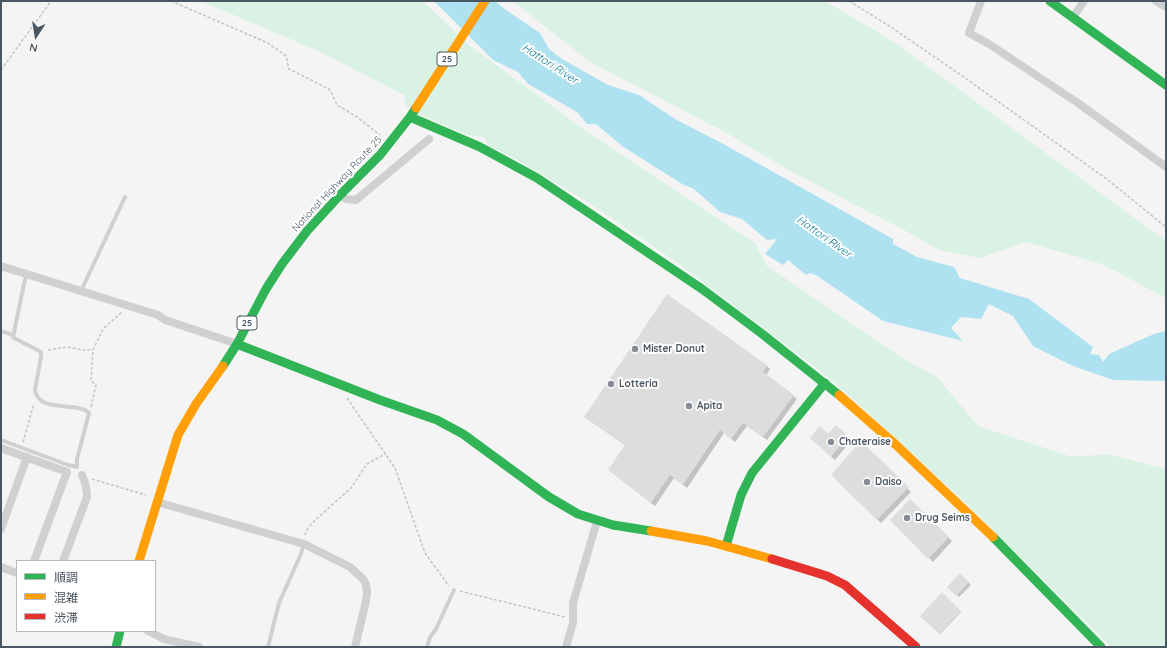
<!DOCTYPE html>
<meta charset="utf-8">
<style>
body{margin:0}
#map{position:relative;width:1167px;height:648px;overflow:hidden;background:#f4f4f4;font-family:Quicksand,"Noto Sans JP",sans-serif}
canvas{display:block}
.frame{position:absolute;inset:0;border:2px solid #4a5661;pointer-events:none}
.legend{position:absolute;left:16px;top:560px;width:140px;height:72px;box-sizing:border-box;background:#fff;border:1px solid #b7bbc0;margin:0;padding:5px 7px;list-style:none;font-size:12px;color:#4a5661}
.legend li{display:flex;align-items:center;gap:8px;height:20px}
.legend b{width:20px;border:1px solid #b7bbc0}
.north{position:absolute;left:16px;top:16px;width:40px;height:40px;-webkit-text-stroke:3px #fff;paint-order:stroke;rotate:192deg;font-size:11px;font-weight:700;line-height:16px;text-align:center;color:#4a5661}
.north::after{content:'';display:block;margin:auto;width:14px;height:18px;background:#4a5661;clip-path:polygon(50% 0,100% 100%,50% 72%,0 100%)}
</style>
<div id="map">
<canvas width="1167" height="648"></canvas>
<div class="frame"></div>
<ul class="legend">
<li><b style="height:5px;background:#30b455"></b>順調</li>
<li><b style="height:5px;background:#ff9f0a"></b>混雑</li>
<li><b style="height:5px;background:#e5322d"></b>渋滞</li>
</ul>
<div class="north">N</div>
</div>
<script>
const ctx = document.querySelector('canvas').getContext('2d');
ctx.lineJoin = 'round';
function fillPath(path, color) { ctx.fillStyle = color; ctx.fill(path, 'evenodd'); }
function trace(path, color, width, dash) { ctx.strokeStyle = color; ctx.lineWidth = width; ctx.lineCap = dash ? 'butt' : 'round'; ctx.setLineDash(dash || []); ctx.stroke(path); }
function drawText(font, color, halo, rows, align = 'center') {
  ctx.font = font + ' Quicksand,sans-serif'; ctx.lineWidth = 4; ctx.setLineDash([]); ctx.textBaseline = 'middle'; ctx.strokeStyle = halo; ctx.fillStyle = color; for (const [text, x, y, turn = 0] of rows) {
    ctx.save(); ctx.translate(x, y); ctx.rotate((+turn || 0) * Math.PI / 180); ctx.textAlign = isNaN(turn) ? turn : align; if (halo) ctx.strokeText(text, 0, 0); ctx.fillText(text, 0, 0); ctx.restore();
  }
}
const green = new Path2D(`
 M201 1H423L470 46 593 136 755 243 767 266 902 358 936 376 978 426 1069 456 1111 455 1166 469V647H1111L976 513 896 438 828 377 679 264 586 201 514 158 489 146 484 137 468 135 422 116 406 106 404 95 318 51Z
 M513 1H825L894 42 1166 241V298L1102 264 1026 242 980 258 939 250 904 230 792 172 725 132 590 62Z`);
const water = new Path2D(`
 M434 1H495L506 10 540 33 549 49 562 59 608 85 639 95 675 119 727 146 893 239V244L917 257 954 267 960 278 1029 299 1093 347 1090 354 1099 355 1103 362 1109 354 1154 334 1166 331V381L1113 380 1073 366 1033 346 1013 316 989 304 981 319 961 317 951 328 963 341 883 321 816 275 810 273 806 275 788 260 783 265 765 254 777 239 767 240 742 219 720 212 694 189 682 184 622 146 596 124H587L577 112 528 84 518 72 493 60Z`);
const shadow = new Path2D(`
 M667 295 767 366 770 369 766 376 797 399 767 440 747 426 735 442 724 433 687 488 674 478 655 506 609 470 626 446 585 417Z
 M836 426 851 441 835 460 811 438 828 435Z
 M861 442 911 492 881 523 832 475Z
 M910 501 952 541 933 562 891 520Z
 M960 574 971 585 959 597 948 587Z
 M942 593 961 612 940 634 921 616Z`);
const building = new Path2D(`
 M667 294 767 365 763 372 794 395 763 437 743 423 731 439 720 430 683 485 670 475 651 503 608 470 625 445 584 417Z
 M836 425 848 436 831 457 810 438 820 426 828 434Z
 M861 441 909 487 877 520 831 475Z
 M910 499 949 537 928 559 890 520Z
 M960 573 969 582 956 596 947 587Z
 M942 592 961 611 939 634 920 616Z`);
const path = new Path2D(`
 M171 1 268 43 286 56 289 69 329 89 332 94 337 105 357 117 380 135
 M849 1 891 27 968 80 1108 180 1166 227
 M1 70 51 1
 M48 350 68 347 83 350H93
 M347 398 395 468 425 553 449 586
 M91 407 96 385 91 381 93 350 103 329 122 312
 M23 442 34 404
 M92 479 146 495
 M305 535 308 528 312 523 351 488 367 464 385 454
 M460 591 565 617`);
const lane = new Path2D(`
 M81 291 125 197
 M1 331 13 335
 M1 440 68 465 77 467V459L89 413C77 401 39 414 35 390L41 357V352L16 339 13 337 24 284 27 274
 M268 647 279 603 301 554 304 544
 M427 647 430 637 436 629 454 590`);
const street = new Path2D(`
 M981 1 969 33 989 44 1078 103 1166 167
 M1156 1 1166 7
 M1073 17 1084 1
 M340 195 346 199 356 200 429 139
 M1 266 158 315 165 320 237 344
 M1 448 67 472 34 561
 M157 502 304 544 350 567 363 579 366 584 367 593 366 601 355 647
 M1 529 27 457
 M63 561 87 497C87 489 85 482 82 475
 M1 567 17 573
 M148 631 164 639 199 647
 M566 647 573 623V603L597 521`);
const fast = new Path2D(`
 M1050 1 1166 85
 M410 117 480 147 537 178 702 289 761 333 839 395
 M237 344 380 400 437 420 463 434 549 497 578 514 613 525 651 531
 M223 366 237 344 266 289 282 264 307 231 340 195 380 155 410 117 416 108
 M993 537 1101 647
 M726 546 741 495 752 473 825 383
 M116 647 120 631`);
const slow = new Path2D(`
 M416 108 485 1
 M839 395 895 444 993 537
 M651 531 707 541 772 559
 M139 561 178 435 196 404 223 366`);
const jam = new Path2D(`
 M772 559 827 576 845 585 916 647`);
const markers = [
 [635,349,4,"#868d94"],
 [611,384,4,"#868d94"],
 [689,406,4,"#868d94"],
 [831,442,4,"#868d94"],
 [867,482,4,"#868d94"],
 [907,518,4,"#868d94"]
];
const shields = [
 [447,59,20],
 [247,323,20]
];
const shieldNames = [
 ["25",447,59],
 ["25",247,323]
];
const streetNames = [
 ["National Highway Route 25",337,184,-47]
];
const poiNames = [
 ["Mister Donut",643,349],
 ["Lotteria",619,384],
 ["Apita",697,406],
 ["Chateraise",839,442],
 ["Daiso",875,482],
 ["Drug Seims",915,518]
];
const waterNames = [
 ["Hattori River",550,64,33],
 ["Hattori River",824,237,35]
];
fillPath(green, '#d9f2e3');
fillPath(water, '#aee2f0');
fillPath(shadow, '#0003');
fillPath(building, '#ddddde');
trace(path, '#bcc7c4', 1.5, [3, 2]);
trace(lane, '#ced0d2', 4);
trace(street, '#ced0d2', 8);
trace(fast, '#30b455', 9);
trace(slow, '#ff9f0a', 9);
trace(jam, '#e5322d', 9);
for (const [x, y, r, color] of markers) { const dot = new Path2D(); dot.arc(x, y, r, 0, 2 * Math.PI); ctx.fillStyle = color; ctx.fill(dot); trace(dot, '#fff', 1.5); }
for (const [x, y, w] of shields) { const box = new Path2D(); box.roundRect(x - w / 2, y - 7, w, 14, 3); ctx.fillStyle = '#fff'; ctx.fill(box); trace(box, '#4a5661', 1); }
drawText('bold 9px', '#4a5661', null, shieldNames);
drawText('10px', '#4a5661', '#fff', streetNames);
drawText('bold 10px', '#4a5661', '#fff', poiNames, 'left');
drawText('italic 11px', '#0c7c9b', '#fff', waterNames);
</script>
